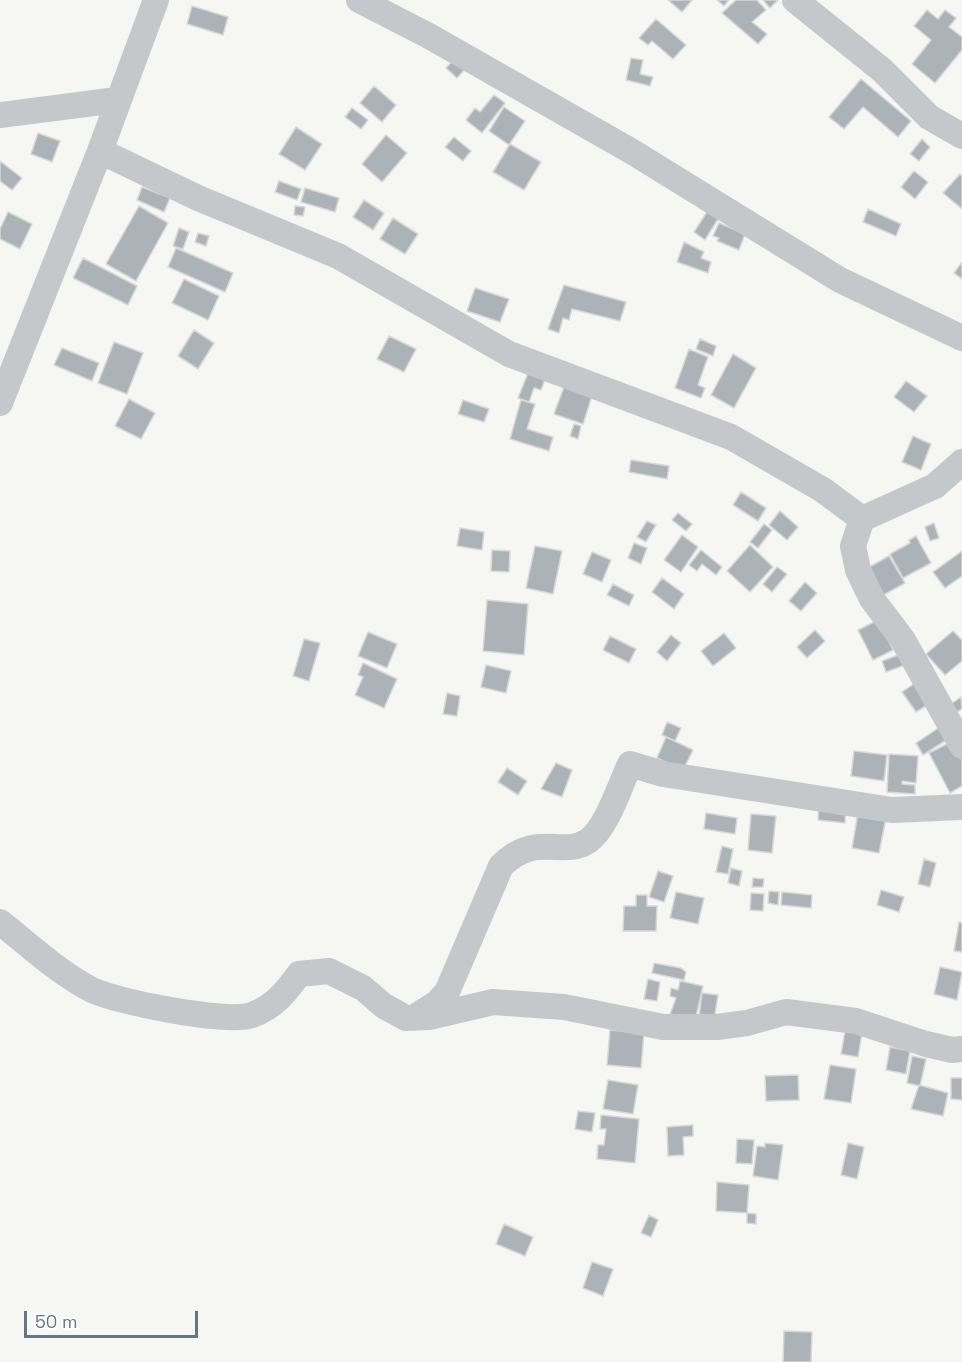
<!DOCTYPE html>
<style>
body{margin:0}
#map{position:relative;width:962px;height:1362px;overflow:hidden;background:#f6f7f3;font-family:"Space Grotesk",sans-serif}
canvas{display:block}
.scale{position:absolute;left:24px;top:1311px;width:174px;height:27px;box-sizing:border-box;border:3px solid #657685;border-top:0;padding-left:8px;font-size:18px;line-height:21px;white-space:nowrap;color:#657685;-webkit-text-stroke:4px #fff;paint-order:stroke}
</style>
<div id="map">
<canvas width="962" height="1362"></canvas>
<div class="scale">50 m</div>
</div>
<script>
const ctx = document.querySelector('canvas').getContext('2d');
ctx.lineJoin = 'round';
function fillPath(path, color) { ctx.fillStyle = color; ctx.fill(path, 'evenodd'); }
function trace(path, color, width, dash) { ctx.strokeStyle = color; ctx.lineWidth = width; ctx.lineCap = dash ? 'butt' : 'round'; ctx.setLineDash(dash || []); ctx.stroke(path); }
const building = new Path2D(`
 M668 0H692L682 12Z
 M717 0H729L724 6Z
 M736 0H757L766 10 752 22 767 34 758 44 722 13Z
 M763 0H778L770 8Z
 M192 6 228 17 223 35 187 24Z
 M927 10 938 19 945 10 956 18 949 27 962 37V50L935 83 912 64 931 40 914 26Z
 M656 19 686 45 673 59 652 41 648 45 639 38Z
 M455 58 466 68 457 78 446 68Z
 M631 58 643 60 640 74 653 77 650 86 626 80Z
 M861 79 911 121 898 137 863 107 844 129 829 117Z
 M374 86 396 105 382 122 360 103Z
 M494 95 505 103 482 133 466 120 475 108 480 112Z
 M504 107 525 121 509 145 489 131Z
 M352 108 368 120 361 129 345 117Z
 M296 127 322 144 305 170 279 154Z
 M38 133 60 141 52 162 31 154Z
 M386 135 407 153 382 182 362 164Z
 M454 137 471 151 463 161 445 147Z
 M922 139 930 147 919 161 910 154Z
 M510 144 541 162 524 190 493 172Z
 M0 161 22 178 12 190 0 181Z
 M914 171 928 182 915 199 901 187Z
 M960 174 962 176V209L943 193Z
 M279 181 301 189 297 200 275 192Z
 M142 187 170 198 164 212 137 200Z
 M305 188 339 198 335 212 301 202Z
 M364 200 384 213 373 230 353 217Z
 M139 206 168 223 136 281 106 264Z
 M295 206 305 207 303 216 294 215Z
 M868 209 901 224 896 236 863 222Z
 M8 212 32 224 20 249 0 239V229Z
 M707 212 718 219 705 240 694 232Z
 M393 218 418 234 405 254 380 239Z
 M719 223 745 234 739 250 717 241 719 238 713 236Z
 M179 228 189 232 183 249 173 246Z
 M198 233 209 236 206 246 195 242Z
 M684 242 704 252 701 258 711 262 708 273 677 262Z
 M176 248 233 273 225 292 168 267Z
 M83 258 137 286 128 305 73 278Z
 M962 262V279L954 273Z
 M184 279 219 296 208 320 172 303Z
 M564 285 626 302 620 321 572 309 569 320 563 318 559 333 548 329Z
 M475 288 509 299 500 322 467 311Z
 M194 330 214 343 198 369 178 356Z
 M389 336 416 349 404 372 377 359Z
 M700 339 716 346 713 356 696 349Z
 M114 342 143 353 127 394 98 383Z
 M62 348 99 363 92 381 54 365Z
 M689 349 708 357 698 385 705 388 701 398 675 388Z
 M733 354 756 368 734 408 711 395Z
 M528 373 545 379 541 390 534 388 529 402 518 398Z
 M906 381 927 396 914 412 894 397Z
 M564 387 592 396 583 424 554 414Z
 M129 399 155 413 141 439 115 426Z
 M463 400 489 409 484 422 458 414Z
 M521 400 535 404 527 429 553 437 549 451 510 439Z
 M574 424 581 426 578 439 570 436Z
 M913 436 931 444 921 470 902 462Z
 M631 460 669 466 667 479 629 472Z
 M741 492 766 508 758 521 733 505Z
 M780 511 798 527 787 540 769 525Z
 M678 513 692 524 686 531 672 520Z
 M647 521 656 525 646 542 637 537Z
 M934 523 939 538 930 541 925 527Z
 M764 524 772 530 758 548 750 542Z
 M460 528 484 532 482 550 457 546Z
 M682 535 698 547 681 572 664 560Z
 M916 536 931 563 903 578 890 554 910 543 909 540Z
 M634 543 647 548 641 564 628 558Z
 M750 545 773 567 750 592 727 571Z
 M535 546 562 551 553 594 526 588Z
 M492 550 510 551 509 572 491 571Z
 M701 550 722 567 716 575 702 564 697 571 689 565Z
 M962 551V576L945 588 933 572Z
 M592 552 611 560 602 582 583 574Z
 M889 556 905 583 880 597 864 570Z
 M777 567 787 574 772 592 763 584Z
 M662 578 684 594 674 609 652 592Z
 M805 582 817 593 801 611 789 601Z
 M613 584 634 595 629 606 607 595Z
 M487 600 528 604 524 655 483 651Z
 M878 620 893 650 873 660 858 630Z
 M815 630 825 641 807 658 797 647Z
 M953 631 962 640V661L945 675 926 654Z
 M368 632 397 644 387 668 358 656Z
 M724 633 736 648 713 666 701 651Z
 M671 635 681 643 667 661 657 652Z
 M610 636 636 649 629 663 603 650Z
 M304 639 320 643 309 681 293 676Z
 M901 654 905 665 886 672 882 661Z
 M363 663 397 679 384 708 355 695 363 677 358 675Z
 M486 665 511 671 506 693 481 687Z
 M918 681 932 702 916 712 902 692Z
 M447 693 460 696 457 716 443 714Z
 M961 697 962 709 957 712 951 704Z
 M667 722 681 728 675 741 662 735Z
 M940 727 948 739 923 755 916 743Z
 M666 737 693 750 683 770 657 758Z
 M953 741 962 758V786L950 793 929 753Z
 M854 751 887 755 884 781 851 776Z
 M889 754 918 756 916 783 902 781V784L915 785V794L887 792Z
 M556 763 572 770 562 797 541 789Z
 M507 768 527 781 518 795 498 782Z
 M819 803 846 806 845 823 818 820Z
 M859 807 887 813 879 853 852 848Z
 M706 813 737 818 735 834 704 829Z
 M751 814 776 816 772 853 748 850Z
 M722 846 733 849 728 874 716 872Z
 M924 859 936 863 930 887 918 884Z
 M731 868 742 871 739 886 728 883Z
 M658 871 673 876 664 902 649 897Z
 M753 878 764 879 763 887H752Z
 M881 890 904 897 899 912 877 905Z
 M769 891 779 892 778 905 768 903Z
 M676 892 704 898 698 924 670 918Z
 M782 892 812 895 811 908 781 905Z
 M751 893 764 894 763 911 750 910Z
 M636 895H647V906H657L656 931H623L624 906H636Z
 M959 922 962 923V952L954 951Z
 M654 963 681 968 686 972 684 980 652 973Z
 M940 967 962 972 957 1000 934 994Z
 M648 979 660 982 657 1001 644 999Z
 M680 981 703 986 694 1025 668 1020 676 998 670 996 671 988 678 990Z
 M702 993 718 995 714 1020 699 1017Z
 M610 1030 644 1033 641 1068 607 1065Z
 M845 1031 862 1034 858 1057 841 1054Z
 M890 1047 910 1051 906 1074 886 1070Z
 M912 1056 926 1059 920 1086 907 1083Z
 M830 1065 856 1069 851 1103 824 1099Z
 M798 1075 799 1100 766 1101 765 1076Z
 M951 1078H962V1100L951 1099Z
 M608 1080 638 1085 633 1114 603 1109Z
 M919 1085 948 1093 943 1116 911 1109Z
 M578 1111 595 1113 592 1132 575 1129Z
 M601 1115 639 1119 635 1163 597 1159 598 1145H604L606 1129H600Z
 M693 1125V1136L683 1137 684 1155 668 1156 667 1127Z
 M737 1139 754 1140 752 1164 736 1163Z
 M765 1143 783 1145 778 1180 753 1176 757 1146 765 1147Z
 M848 1143 864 1147 857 1179 841 1175Z
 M717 1182 749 1185 747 1213 716 1211Z
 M747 1213 756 1214V1224L747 1223Z
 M649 1215 658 1220 651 1237 641 1233Z
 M504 1224 533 1237 525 1256 496 1244Z
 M592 1262 613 1269 603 1296 583 1288Z
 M784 1331 812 1332 811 1362H783Z`);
const street = new Path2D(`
 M359 0 429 36 631 151 840 280 962 338
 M795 0 882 70 929 117 962 136
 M0 115 117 100
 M100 151 198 198 338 256 509 354 731 437 823 490 862 519
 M0 403 100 151 156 0
 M862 519 853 546 858 570 872 599 903 640 962 746
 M862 519 935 486 962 462
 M0 922C29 945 59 973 92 990 117 1002 228 1024 252 1015 274 1007 286 992 299 974L329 971 363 988 384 1006 406 1018 429 1017 493 1002 564 1007 663 1027H717L747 1023 786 1012 856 1021 926 1044 952 1050 962 1049
 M418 1015 437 1003 447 992 501 866C535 831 563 858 588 841 607 828 620 785 630 764L663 774 892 810 962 807`);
fillPath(building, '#abb3b9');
trace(building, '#d8d8d6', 1.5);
trace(street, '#c4c8cb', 26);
</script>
